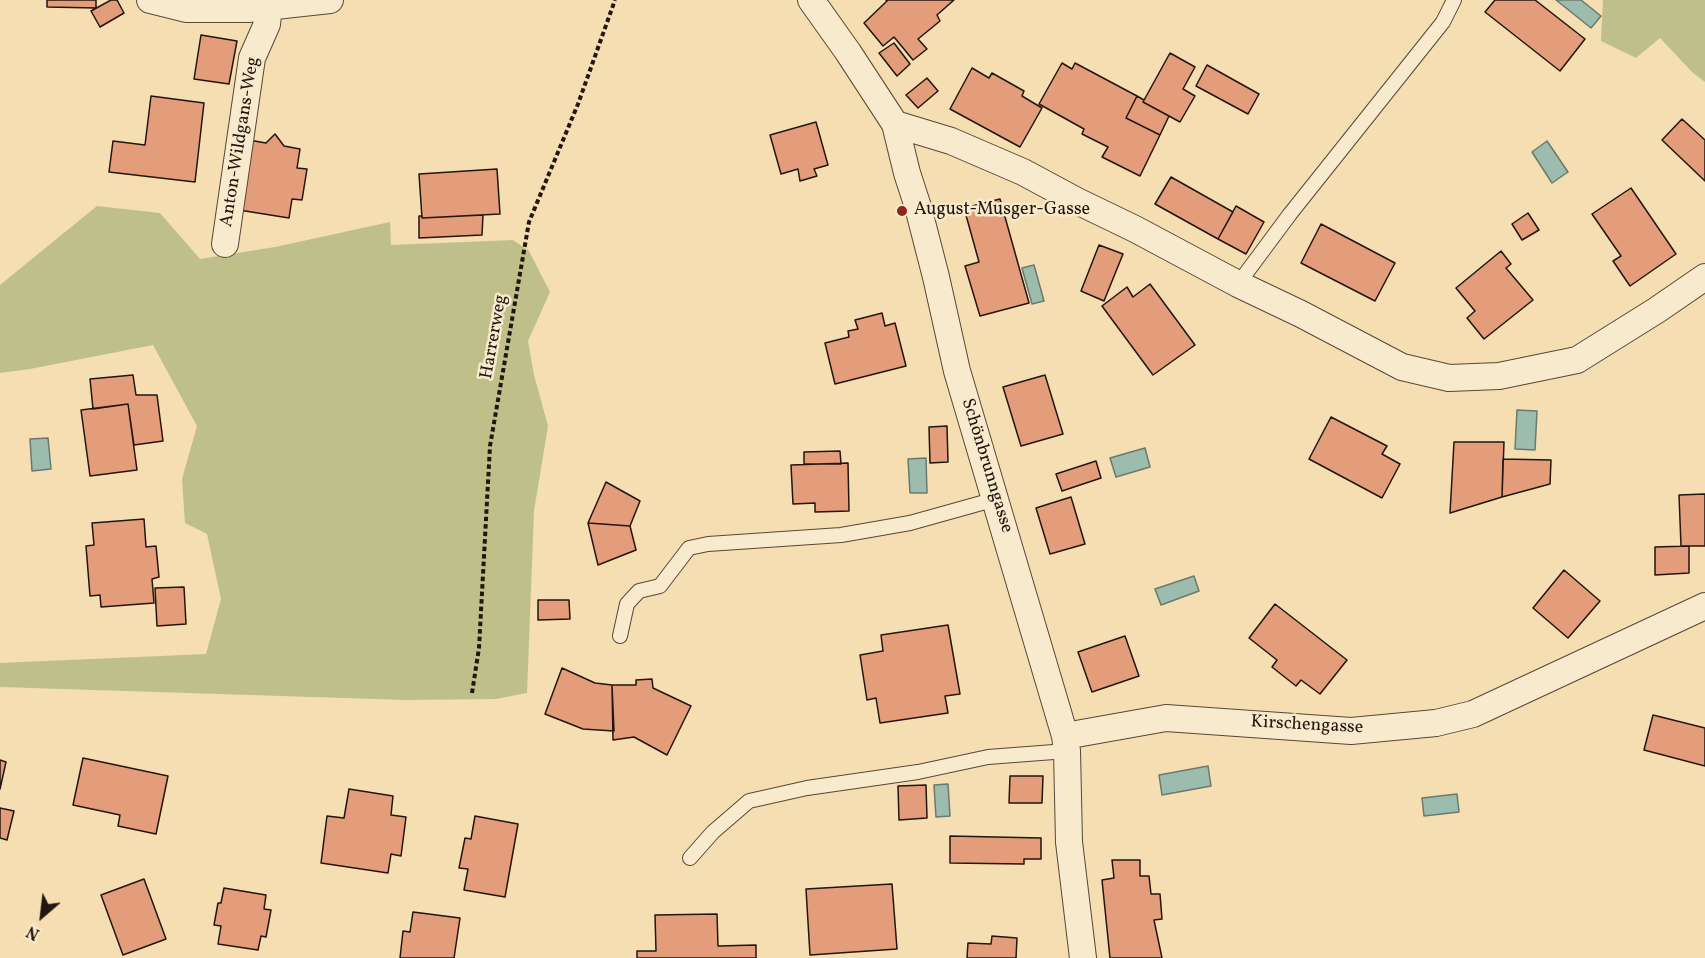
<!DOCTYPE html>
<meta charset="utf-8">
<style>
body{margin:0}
#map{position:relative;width:1705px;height:958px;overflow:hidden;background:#f5deb1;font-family:Vollkorn,serif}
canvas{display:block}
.north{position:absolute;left:12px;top:886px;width:60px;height:60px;-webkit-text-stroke:4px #f8eacc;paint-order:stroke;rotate:208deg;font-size:16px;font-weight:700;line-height:24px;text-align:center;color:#23150f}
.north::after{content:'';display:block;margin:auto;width:21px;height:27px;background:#23150f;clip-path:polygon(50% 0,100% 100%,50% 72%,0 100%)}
</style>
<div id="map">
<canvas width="1705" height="958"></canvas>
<div class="north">N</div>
</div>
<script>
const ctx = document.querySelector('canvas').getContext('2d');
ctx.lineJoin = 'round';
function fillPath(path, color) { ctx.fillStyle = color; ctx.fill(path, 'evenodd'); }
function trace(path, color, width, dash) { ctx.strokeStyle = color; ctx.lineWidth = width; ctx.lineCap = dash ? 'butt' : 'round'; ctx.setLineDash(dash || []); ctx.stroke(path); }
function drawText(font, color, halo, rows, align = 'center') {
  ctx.font = font + ' Vollkorn,serif'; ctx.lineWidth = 5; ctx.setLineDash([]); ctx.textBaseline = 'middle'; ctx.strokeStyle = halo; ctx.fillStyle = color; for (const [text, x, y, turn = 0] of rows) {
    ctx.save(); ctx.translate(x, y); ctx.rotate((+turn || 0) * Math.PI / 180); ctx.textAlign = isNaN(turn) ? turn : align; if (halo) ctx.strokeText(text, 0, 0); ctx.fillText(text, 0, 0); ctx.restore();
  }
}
const green = new Path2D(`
 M1603 0H1705V82L1693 73 1660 38 1636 58 1601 41Z
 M97 206 160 213 200 259 275 247 390 222 391 245 513 240 529 251 550 292 528 341 534 375 548 426 534 511 527 693 496 699 406 700 0 687V663L206 654 221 599 207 534 185 523 182 479 197 426 153 345 30 369 0 373V285Z`);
const water = new Path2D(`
 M1556 0H1581L1601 16 1591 28Z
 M1547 141 1568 172 1552 183 1532 152Z
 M1034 265 1044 301 1032 304 1022 268Z
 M1517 410 1537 411 1535 450 1515 449Z
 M48 438 51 469 32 471 30 439Z
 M1145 448 1150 467 1116 477 1110 458Z
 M926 458 927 493H910L908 459Z
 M1194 576 1199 591 1161 605 1155 589Z
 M1208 766 1211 786 1162 795 1159 775Z
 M948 784 950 816 936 817 934 785Z
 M1457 794 1459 812 1424 816 1422 798Z`);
const building = new Path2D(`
 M47 0H96V8L47 7Z
 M111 0H117L124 13 100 27 91 11Z
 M886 0H954L937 15 940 21 918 39 927 49 913 60 894 37 883 46 864 23 887 1Z
 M1495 0H1535L1585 39 1560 71 1485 12Z
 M201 35 237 41 229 84 194 79Z
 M894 43 910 64 897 76 879 53Z
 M1170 53 1195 67 1183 89 1195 96 1180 122 1143 102Z
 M1062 63 1072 69 1075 63 1137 96 1126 118 1160 135 1140 176 1102 157 1108 147 1082 134 1084 129 1039 104Z
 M1207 65 1259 94 1248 114 1196 86Z
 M972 68 989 78 992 73 1024 91 1022 96 1042 108 1020 147 950 109Z
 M927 78 938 91 918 108 906 95Z
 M151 96 204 103 195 182 109 172 113 141 145 145Z
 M1137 96 1144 100 1143 102 1169 116 1160 135 1126 118Z
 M1682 119 1705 140V181L1662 140Z
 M816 122 828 165 814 169 817 176 800 181 798 169 781 174 770 135Z
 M275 134 284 146 300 149 297 168 307 169 302 200 292 199 289 218 239 210 249 140 266 143Z
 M497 169 500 214 422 218 419 174Z
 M1171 177 1233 212 1218 239 1155 204Z
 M1631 188 1676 254 1630 286 1613 261 1621 256 1592 214Z
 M1000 199 1029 303 980 316 965 266 979 262 964 208Z
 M1236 206 1264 222 1246 254 1218 239Z
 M1528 213 1539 230 1522 240 1512 224Z
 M483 215 482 235 419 238V216H422V218Z
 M1321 224 1395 263 1375 301 1301 263Z
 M1099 245 1123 254 1104 301 1081 291Z
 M1501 251 1511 264 1506 268 1533 300 1484 339 1467 318 1475 311 1456 288Z
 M1150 284 1195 345 1153 375 1102 306 1127 287 1133 297Z
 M882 313 885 326 895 323 906 366 835 384 825 343 849 337 848 331 858 329 855 320Z
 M133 375 136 395H157L163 441 134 445 128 404 93 409 90 379Z
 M1045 375 1063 434 1021 446 1003 387Z
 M128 404 137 470 90 476 81 410Z
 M1331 417 1387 446 1382 454 1400 464 1382 498 1309 459Z
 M947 426 948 462 930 463 929 427Z
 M1454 442H1504L1502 497 1450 513Z
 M840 451 841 464H804V452Z
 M1503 459 1551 460 1550 484 1502 497Z
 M1096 461 1101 478 1062 491 1056 474Z
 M848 463 849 511 815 512V503L793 504 791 465Z
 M606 482 640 501 630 526 588 523Z
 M1705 494V546H1681L1679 495Z
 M1071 497 1085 544 1050 554 1036 508Z
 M144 519 146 547 156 546 159 577 152 579 154 603 101 607 100 595 90 596 86 546 94 545 92 523Z
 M588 523 630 526 636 550 598 565Z
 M1689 546V573L1655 575V547Z
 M1564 570 1600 601 1568 638 1533 608Z
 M184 587 186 624 157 626 155 588Z
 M538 600H569L570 619 538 620Z
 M1275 604 1347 660 1320 694 1301 680 1296 686 1272 667 1277 660 1249 638Z
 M948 625 960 694 945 696 948 713 880 723 876 698 867 700 860 655 883 651 881 635Z
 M1125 636 1139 676 1092 692 1078 652Z
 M562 668 595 683 612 685 614 731 583 729 545 714Z
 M652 679 653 688 691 706 667 755 634 737 613 740 612 685H636V680Z
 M1653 715 1705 728V766L1644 750Z
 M83 758 168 776 156 834 118 826 120 815 73 805Z
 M0 760 6 762 0 789Z
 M1010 776H1043L1042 803H1009Z
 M926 785 927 818 899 820 898 786Z
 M349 789 393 796 391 815 406 817 401 856 391 854 388 873 321 863 327 816 344 818Z
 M0 808 14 811 7 840 0 838Z
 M475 816 518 824 505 897 464 890 468 869 459 868 465 838 471 839Z
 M950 836 1041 838V859H1024V864L950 863Z
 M1112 860H1140V876H1149L1151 894H1160L1162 919 1154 920 1162 958H1110L1102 880 1114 878Z
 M144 879 166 939 123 955 101 895Z
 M892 884 897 949 810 955 806 889Z
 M224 888 266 895 264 909 271 910 266 937 261 936 258 950 218 944 221 926 214 925 218 903H221Z
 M413 912 460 918 454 958H400L403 931 410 932Z
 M717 914 718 946 756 945V958H637V951H656L655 915Z
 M992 936 1017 938 1016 958H967L968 943 991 944Z`);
const path = new Path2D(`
 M472 693 479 648 490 446 529 222 578 104 615 0`);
const service = new Path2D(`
 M1238 284 1290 214 1443 22 1454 0
 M620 636 627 604 639 591 660 586 689 548 708 544 841 535 910 523 996 499
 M690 858 713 832 749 801 807 788 918 772 988 757 1067 751`);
const minor = new Path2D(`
 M150 0 186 9H248L330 0
 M811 0 848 52 895 124 907 173 918 207 936 277 957 371 1065 736 1067 751 1069 842 1083 958
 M895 124 951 141 1023 172 1077 201 1135 229 1238 284 1301 314 1402 367 1449 378 1499 376 1577 360 1657 310 1705 277
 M225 244 252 58 267 24 269 6
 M1065 736 1166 718 1351 731 1436 723 1473 714 1705 606`);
const markers = [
 [902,211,6,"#8f2418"]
];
const streetNames = [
 ["Anton-Wildgans-Weg",241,142,-81],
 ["Harrerweg",495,337,-80],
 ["Schönbrunngasse",986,466,73],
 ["Kirschengasse",1307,726,3]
];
const poiNames = [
 ["August-Musger-Gasse",914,211]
];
fillPath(green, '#bfc089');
fillPath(water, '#9cbcae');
trace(water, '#6c796e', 1.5);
fillPath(building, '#e49d7b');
trace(building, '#23150f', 1.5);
trace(service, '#584738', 16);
trace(minor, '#584738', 28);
trace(path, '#23150f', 4, [4.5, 3]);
trace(service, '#f8eacc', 14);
trace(minor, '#f8eacc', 26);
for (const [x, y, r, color] of markers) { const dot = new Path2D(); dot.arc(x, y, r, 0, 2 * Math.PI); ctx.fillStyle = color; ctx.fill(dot); trace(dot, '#f8eacc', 2); }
drawText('18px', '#23150f', '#f8eacc', streetNames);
drawText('18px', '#23150f', '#f8eacc', poiNames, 'left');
</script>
